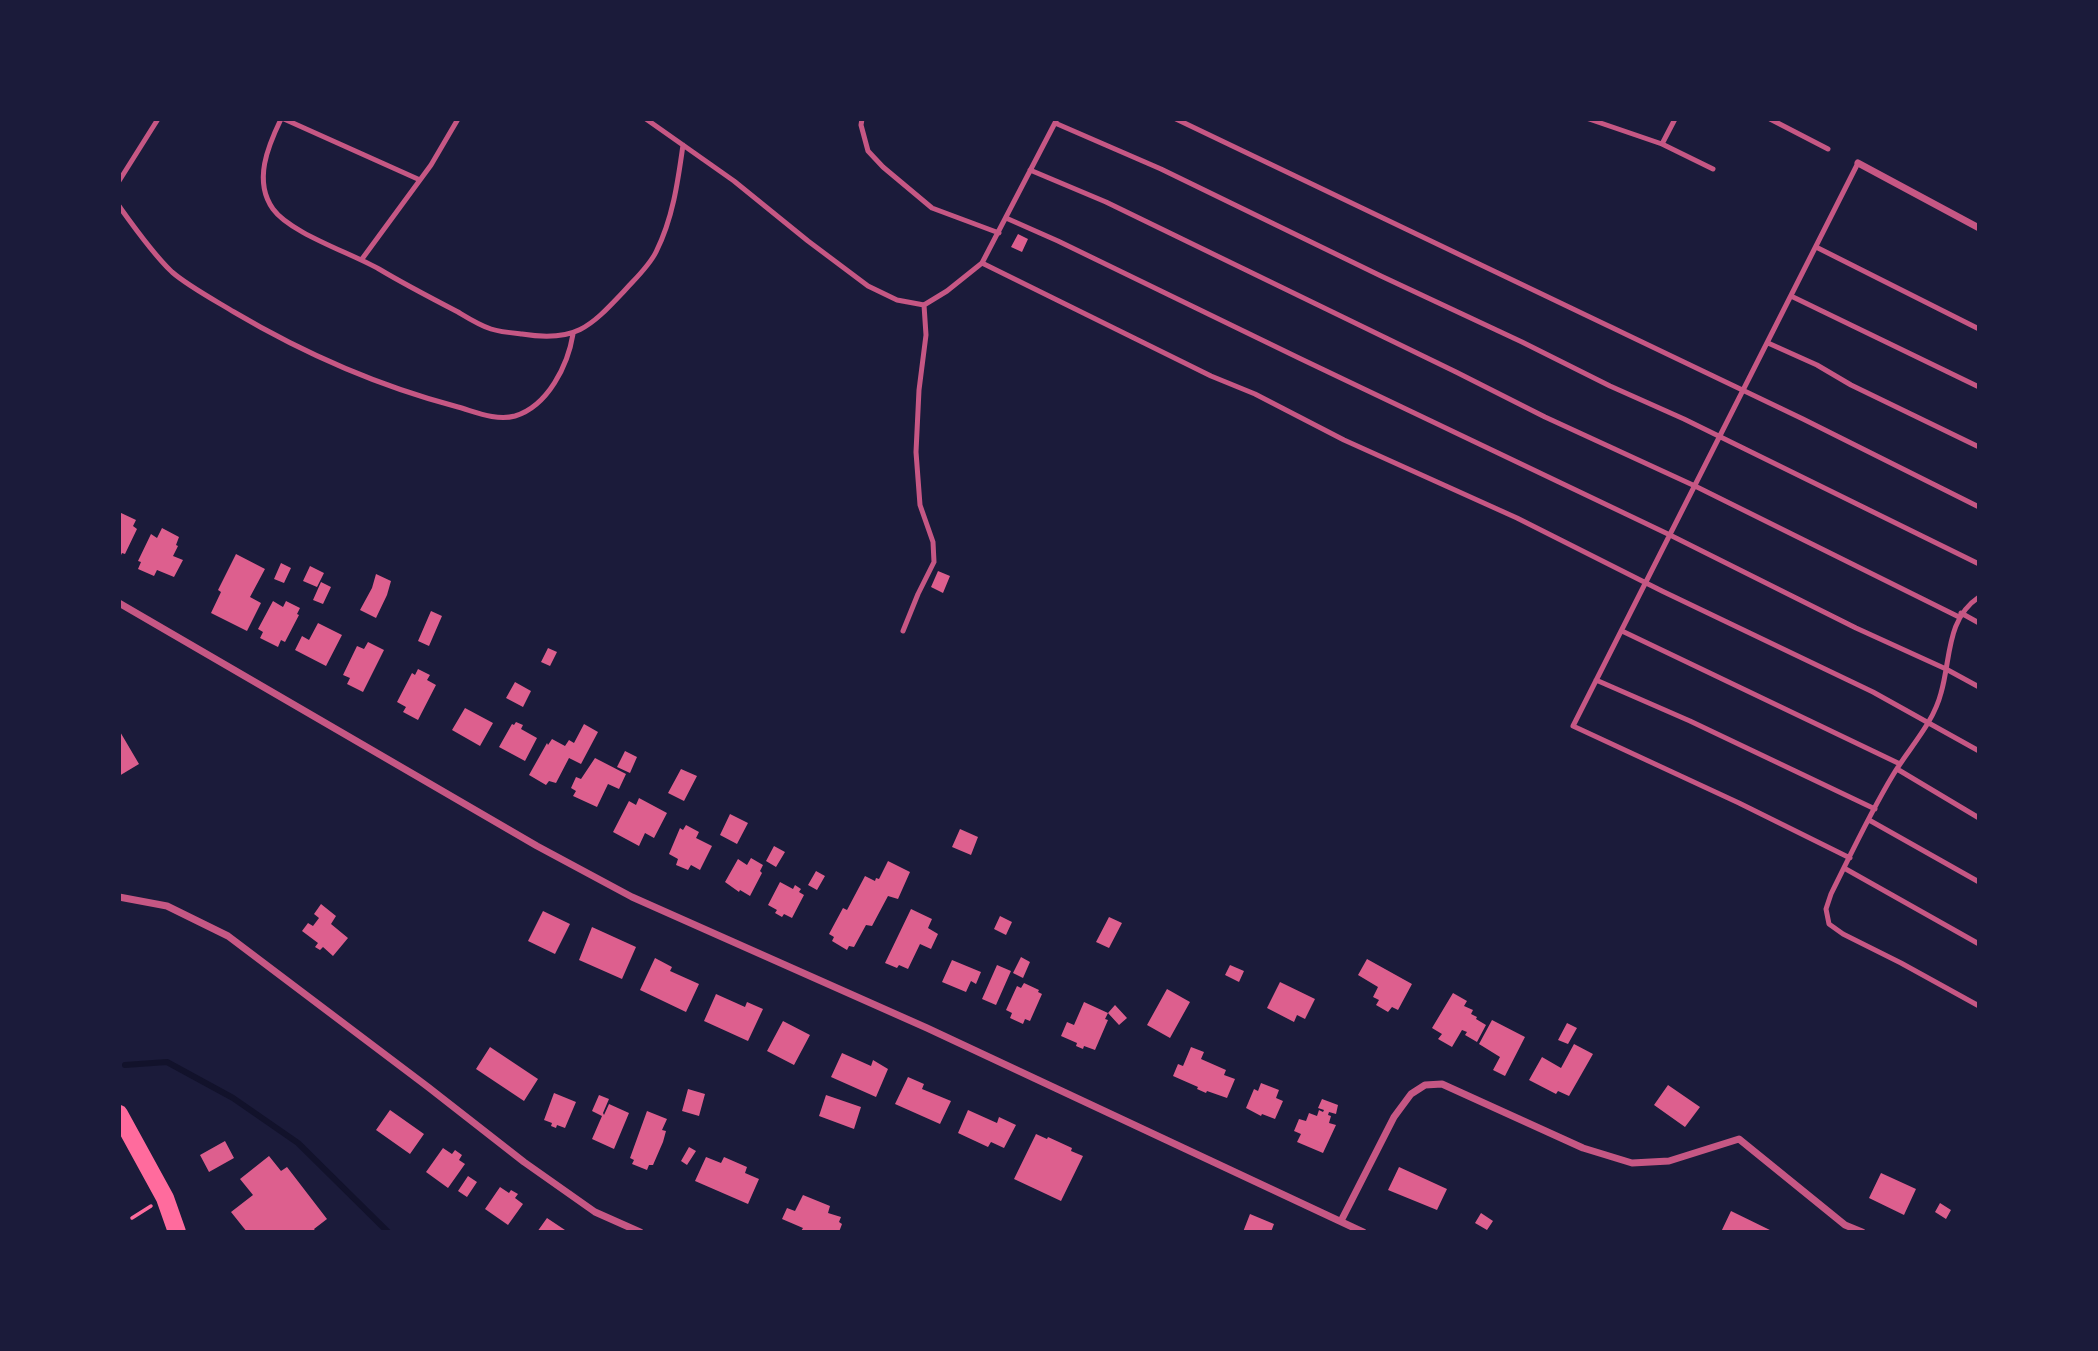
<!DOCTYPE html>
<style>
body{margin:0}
#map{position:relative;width:2098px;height:1351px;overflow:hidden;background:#1b1b3a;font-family:"Fira Sans",sans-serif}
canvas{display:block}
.frame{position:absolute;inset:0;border:121px solid #1b1b3a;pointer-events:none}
</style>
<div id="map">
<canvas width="2098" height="1351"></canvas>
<div class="frame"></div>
</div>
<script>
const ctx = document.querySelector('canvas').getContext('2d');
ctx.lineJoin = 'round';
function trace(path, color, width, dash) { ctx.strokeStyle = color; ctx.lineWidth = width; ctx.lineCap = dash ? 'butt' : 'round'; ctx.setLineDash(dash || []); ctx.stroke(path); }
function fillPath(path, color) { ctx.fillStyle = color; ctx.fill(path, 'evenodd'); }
const stream = new Path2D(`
 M125 1065 167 1062 233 1098 298 1143 388 1232`);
const building = new Path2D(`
 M1018 234 1028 239 1022 252 1011 247Z
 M119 512 136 520 133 526 137 529 125 554 122 553 119 559Z
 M162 528 179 537 176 545 178 546 173 556 183 560 174 577 157 570 154 576 138 569 141 562 138 561 151 534 157 538Z
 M236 554 265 569 250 597 261 603 247 631 211 613 221 592 218 590Z
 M281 563 291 568 284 583 274 579Z
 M310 566 324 573 317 587 303 581Z
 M938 571 950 576 943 593 931 587Z
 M376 574 391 581 387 595 376 618 360 610 372 588Z
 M321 582 331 587 323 604 313 600Z
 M273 601 283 607 286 601 300 608 297 614 299 615 285 642 281 640 278 647 260 638 263 632 258 629Z
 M431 611 442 616 429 646 418 641Z
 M318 623 342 635 326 666 295 650 302 636 309 640Z
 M368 642 384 650 363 692 347 684 350 678 343 675 357 646 364 649Z
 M548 648 557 652 550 666 541 662Z
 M418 669 430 675 427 680 436 685 418 720 403 712 406 707 397 702 412 673 415 675Z
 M515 682 531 691 523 707 506 698Z
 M465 708 493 723 480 746 452 730Z
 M516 722 523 725 521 729 537 738 525 761 499 747 512 724 514 725Z
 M584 724 598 732 581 764 569 758 556 783 549 781 546 785 529 775 547 743 548 745 552 739 565 746 569 740 574 743Z
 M119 730 139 764 119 776Z
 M625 751 637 757 630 773 617 767Z
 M595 758 626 774 619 789 608 784 597 807 573 796 576 791 571 788 576 777 581 779Z
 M681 769 697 776 684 801 668 793Z
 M639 798 667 813 654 838 645 833 639 846 613 832 629 801 636 805Z
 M730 814 748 823 737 844 720 835Z
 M686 825 699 832 696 838 712 846 700 870 691 865 688 870 676 865 678 859 669 854 680 828 683 830Z
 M960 829 978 837 971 855 952 847Z
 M774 846 785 852 776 867 766 861Z
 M751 858 763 865 760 871 762 873 750 896 740 890 739 892 725 882 738 859 747 865Z
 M888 861 910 872 898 899 888 896 872 926 866 925 854 947 849 946 847 950 832 941 834 937 829 934 843 908 847 910 865 876 875 881 876 878 879 879Z
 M816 871 825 876 817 890 808 885Z
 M780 882 793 889 795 885 801 889 799 892 804 895 792 918 784 914 782 917 775 913 777 910 768 905Z
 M321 904 336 916 331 924 348 938 333 956 323 947 320 950 315 947 318 943 302 931 308 923 313 926 319 918 314 914Z
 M911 909 932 919 928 928 938 934 931 949 920 944 908 969 899 965 897 968 885 963Z
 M543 911 570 924 555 954 528 941Z
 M1000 916 1012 922 1006 935 994 929Z
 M1109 917 1122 923 1109 948 1096 942Z
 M592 927 636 947 622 979 579 960Z
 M1021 957 1030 962 1023 978 1013 973Z
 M655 958 672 967 670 971 699 984 686 1012 640 990Z
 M1367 959 1412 984 1398 1010 1392 1007 1388 1012 1376 1005 1379 1000 1373 997 1378 987 1358 975Z
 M952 960 981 972 976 984 971 981 966 992 942 982Z
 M997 965 1011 971 996 1005 982 999Z
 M1230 965 1244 971 1239 982 1225 975Z
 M1280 982 1315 999 1305 1019 1297 1015 1294 1022 1267 1008Z
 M1024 983 1039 990 1038 992 1042 994 1030 1021 1025 1019 1023 1024 1010 1018 1012 1013 1006 1010 1017 986 1021 988Z
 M1167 989 1190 1002 1170 1038 1147 1025Z
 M1453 993 1467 1001 1464 1006 1473 1010 1471 1014 1477 1017 1476 1019 1486 1025 1477 1042 1465 1035 1467 1032 1462 1030 1452 1047 1438 1039 1442 1034 1432 1028Z
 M716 994 745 1007 747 1002 763 1009 748 1041 704 1021Z
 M1084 1002 1108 1013 1115 1005 1127 1018 1119 1025 1108 1013 1105 1019 1108 1020 1095 1050 1084 1046 1083 1049 1076 1046 1077 1043 1061 1036 1067 1022 1074 1025Z
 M1492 1020 1525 1037 1505 1076 1493 1070 1500 1057 1479 1044Z
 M783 1021 810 1035 794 1065 767 1051Z
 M1567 1023 1577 1028 1568 1044 1558 1040Z
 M1574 1044 1593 1054 1569 1096 1558 1091 1556 1094 1529 1080 1542 1057 1561 1068Z
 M490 1047 538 1079 524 1101 476 1069Z
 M1191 1047 1204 1052 1201 1059 1226 1070 1224 1075 1235 1079 1227 1098 1207 1091 1206 1093 1197 1089 1198 1087 1173 1076 1178 1064 1183 1066Z
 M842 1053 871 1066 873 1060 888 1069 876 1097 831 1077Z
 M908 1077 924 1084 922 1089 951 1101 940 1124 895 1104Z
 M1261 1083 1279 1090 1276 1098 1283 1101 1275 1119 1262 1114 1261 1116 1246 1108 1254 1089 1258 1091Z
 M1668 1085 1700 1107 1685 1127 1654 1105Z
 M688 1089 705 1094 699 1116 682 1111Z
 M554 1093 576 1102 565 1128 557 1125 556 1128 551 1126 552 1123 544 1120Z
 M599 1095 609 1099 603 1113 604 1115 609 1104 629 1113 614 1149 592 1139 602 1116 592 1111Z
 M826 1095 861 1107 854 1129 819 1116Z
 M1322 1099 1338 1105 1336 1114 1329 1112 1328 1115 1331 1116 1329 1123 1336 1125 1323 1153 1297 1142 1301 1134 1294 1131 1299 1119 1306 1121 1309 1113 1317 1116 1319 1110 1323 1112 1324 1110 1318 1108Z
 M390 1110 424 1134 410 1154 376 1130Z
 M968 1110 997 1123 999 1117 1016 1125 1004 1148 991 1142 988 1147 958 1133Z
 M647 1111 667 1119 662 1130 666 1131 663 1142 653 1165H649L647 1170 632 1164 634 1160 630 1158Z
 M1036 1134 1047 1139 1048 1137 1072 1148 1071 1151 1083 1156 1061 1201 1014 1179Z
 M225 1141 234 1158 209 1172 200 1155Z
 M689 1147 696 1151 687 1165 681 1161Z
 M443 1148 452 1154 455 1150 462 1155 459 1160 465 1164 448 1188 426 1172Z
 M269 1156 281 1171 287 1167 327 1219 314 1229 316 1232H247L231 1212 253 1195 240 1179Z
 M706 1157 721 1163 724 1157 747 1167 745 1173 759 1179 748 1204 695 1181Z
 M1399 1167 1447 1189 1437 1210 1388 1190Z
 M1881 1173 1916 1189 1904 1215 1869 1198Z
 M468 1176 477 1182 467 1197 458 1191Z
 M500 1187 509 1193 511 1190 518 1194 515 1198 523 1204 508 1225 485 1209Z
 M803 1195 830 1206 828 1213 841 1217 839 1222 842 1224 839 1232H803L801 1231 803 1228 782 1219 787 1208 795 1211Z
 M1940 1203 1951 1210 1946 1219 1935 1212Z
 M1731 1211 1774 1232H1721Z
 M1481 1213 1493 1221 1487 1230 1475 1223Z
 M1250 1214 1274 1224 1271 1232H1243Z
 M547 1218 568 1232H537Z`);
const path = new Path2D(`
 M132 1218 151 1206`);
const service = new Path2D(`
 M281 119C268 146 253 181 273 209 290 233 351 253 379 269 404 284 431 298 458 312 468 318 479 325 491 329 500 332 512 333 522 334 577 343 591 326 626 289 636 278 649 266 656 252 673 218 678 181 683 145
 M284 119 420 180
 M646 119 734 181 808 241 868 286 897 300 924 305 947 291 982 263 1057 119
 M862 119 861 125 868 151 883 167 932 208 999 233
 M1176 119 1803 419 1979 507
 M1589 119 1662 144 1675 119
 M1770 119 1828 149
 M1055 123 1161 169 1381 276 1522 342 1610 386 1684 419 1979 564
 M1662 144 1713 169
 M1030 170 1106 202 1456 372 1545 417 1695 486 1959 617
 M119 181 158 119
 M119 206C134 227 153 254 172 272 188 286 216 301 234 312 305 354 378 386 458 407 476 412 496 421 515 416 548 406 568 365 573 334
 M1006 218 1058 241 1299 358 1670 535 1856 628 1946 669 1979 687
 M1816 247 1979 329
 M362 259 431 165 458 119
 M982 263 1211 376 1255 394 1344 440 1517 518 1662 591 1873 692 1979 751
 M1791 296 1979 387
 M1768 343 1817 365 1851 385 1979 447
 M1979 597C1946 619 1951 659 1941 693 1933 724 1909 748 1893 775 1870 813 1851 854 1831 894L1826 909 1829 924 1843 934 1901 963 1979 1006
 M1961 613 1979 623
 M903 631 918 594 934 562 933 542 920 505 916 452 919 390 926 335 924 305
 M1622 631 1900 764
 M1596 680 1690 721 1875 809
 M1897 769 1979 818
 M1869 820 1979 882
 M1850 858 1739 803 1573 726 1858 163
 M1844 868 1979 944`);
const minor = new Path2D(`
 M1858 163 1979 228
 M119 603 537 846 632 897 927 1028 1363 1232
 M119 897 167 906 228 936 428 1087 524 1162 595 1212 640 1232
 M1341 1221 1394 1117 1411 1094 1425 1085 1442 1084 1583 1148 1632 1163 1669 1161 1739 1139 1845 1225 1862 1232`);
const primary = new Path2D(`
 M119 1114 165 1198 177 1232`);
trace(stream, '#12122b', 6);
fillPath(building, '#dd5f8e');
trace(path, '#ff6b9d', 3.5);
trace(service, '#c65784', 5);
trace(minor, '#c65784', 7);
trace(primary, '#ff6b9d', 18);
</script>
